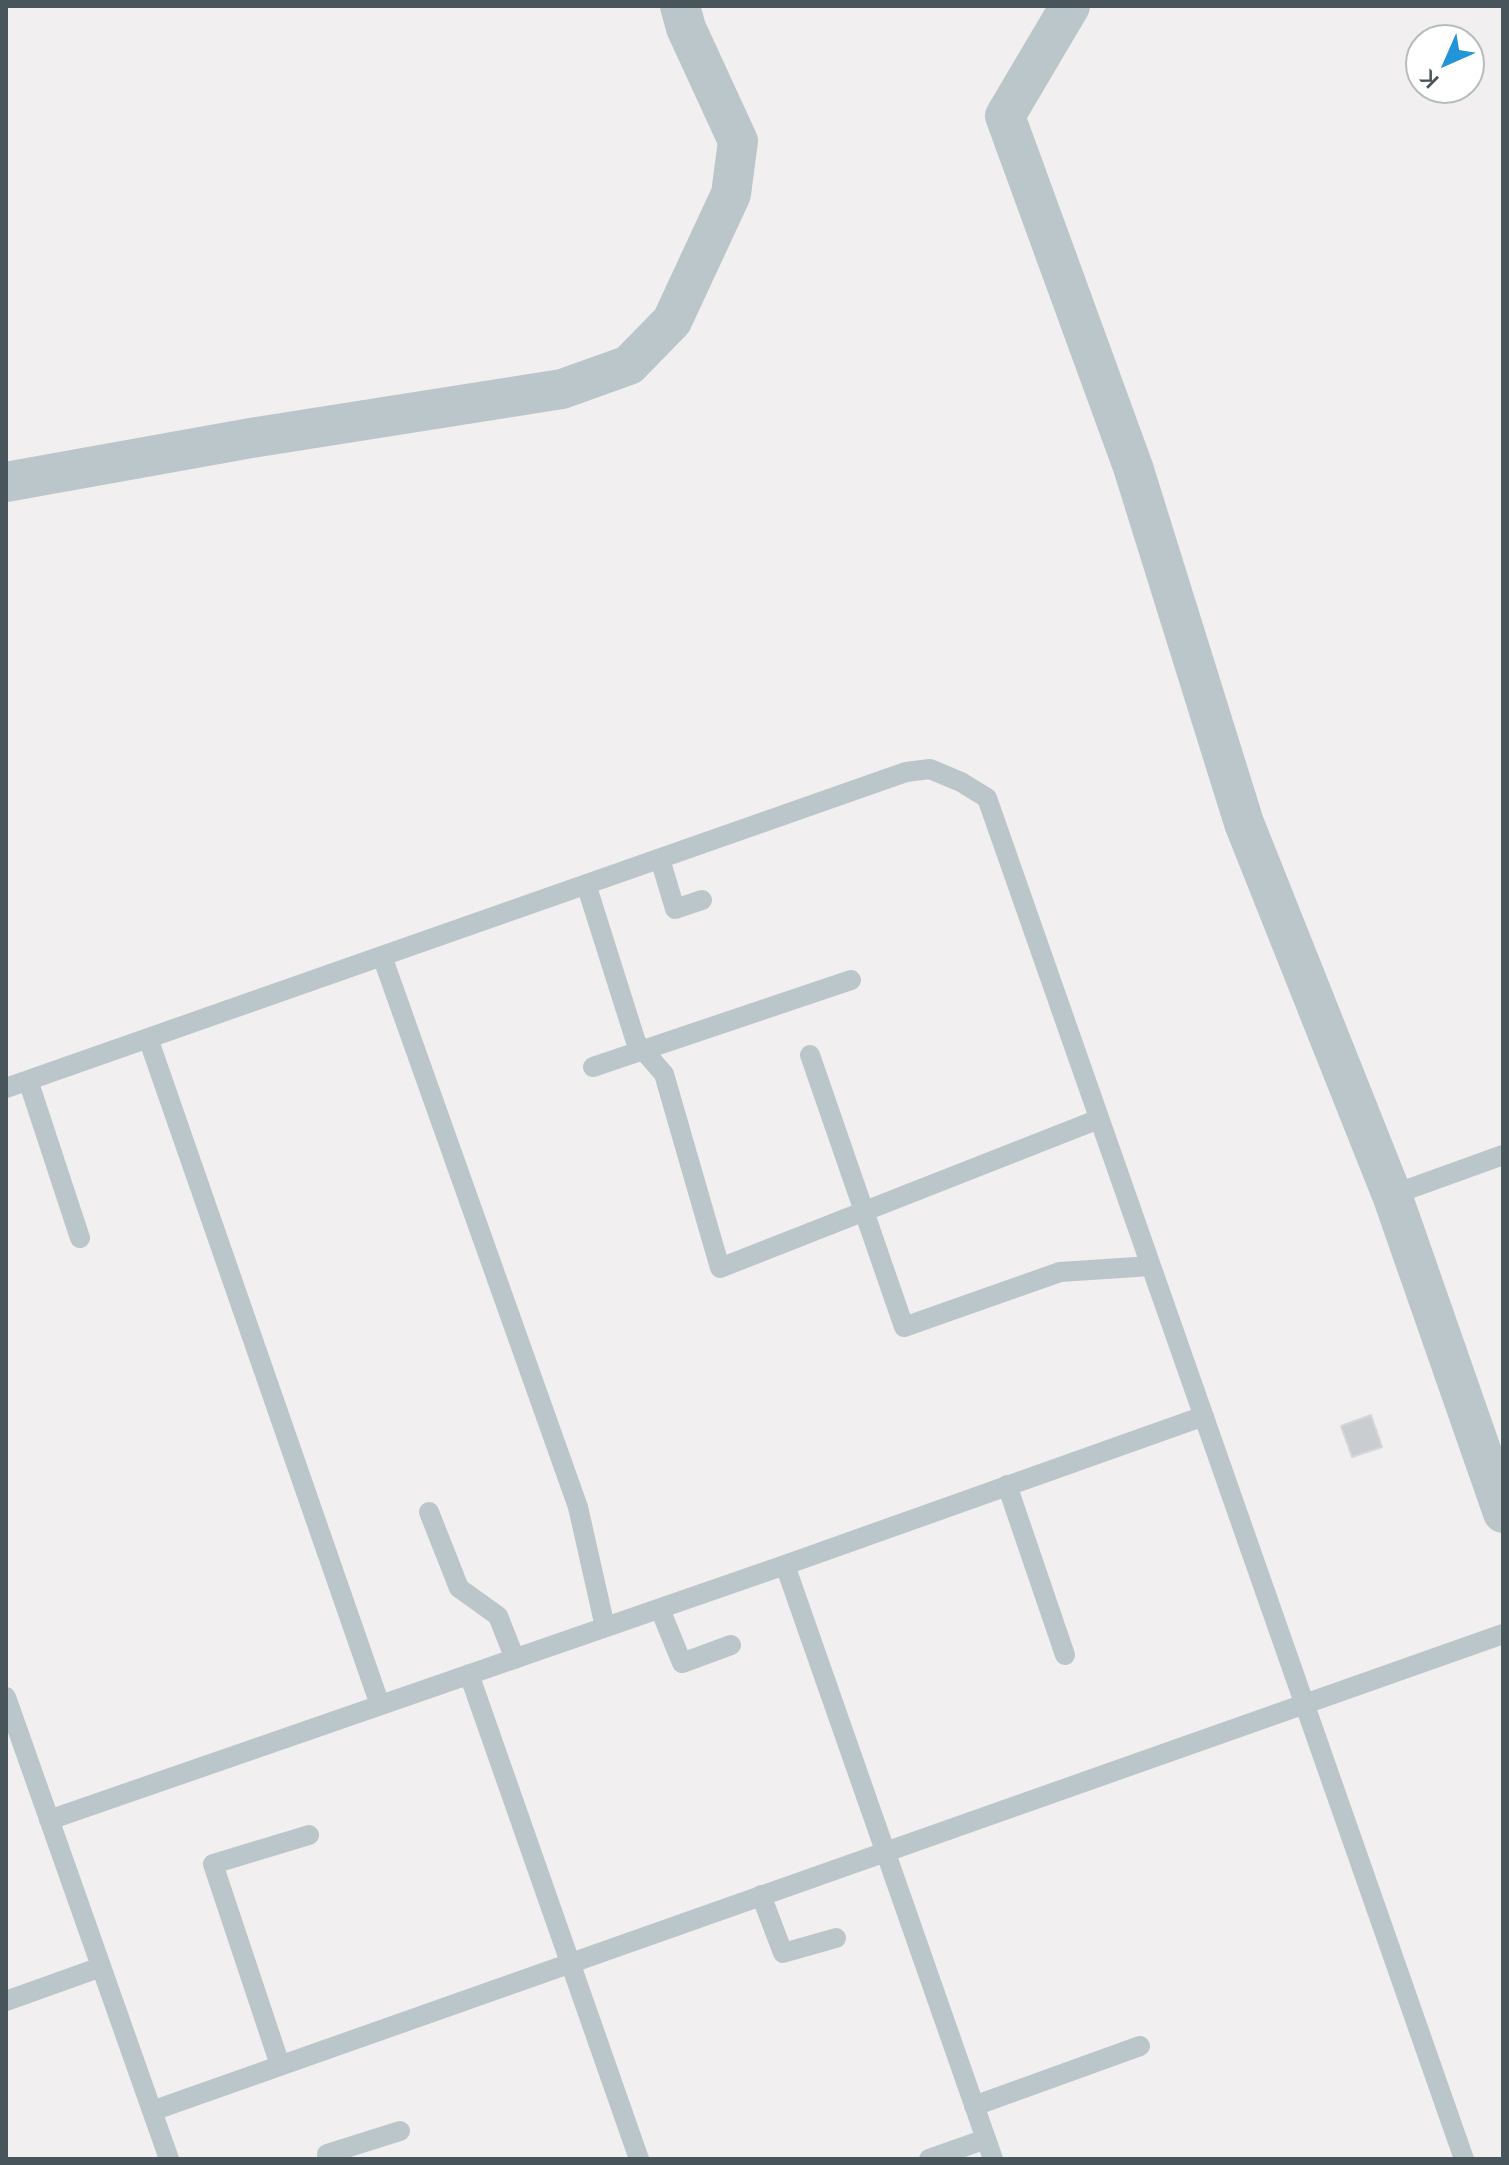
<!DOCTYPE html>
<style>
body{margin:0}
#map{position:relative;width:1509px;height:2165px;overflow:hidden;background:#f1efef;font-family:Mulish,sans-serif}
canvas{display:block}
.frame{position:absolute;inset:0;border:8px solid #48565b;pointer-events:none}
.north{position:absolute;left:1405px;top:24px;width:80px;height:80px;box-sizing:border-box;background:#fff;border:2px solid #b6bbbd;border-radius:50%;rotate:225deg;font-size:22px;font-weight:700;line-height:32px;text-align:center;color:#48565b}
.north::after{content:'';display:block;margin:auto;width:28px;height:36px;background:#2294d8;clip-path:polygon(50% 0,100% 100%,50% 72%,0 100%)}
</style>
<div id="map">
<canvas width="1509" height="2165"></canvas>
<div class="frame"></div>
<div class="north">K</div>
</div>
<script>
const ctx = document.querySelector('canvas').getContext('2d');
ctx.lineJoin = 'round';
function fillPath(path, color) { ctx.fillStyle = color; ctx.fill(path, 'evenodd'); }
function trace(path, color, width, dash) { ctx.strokeStyle = color; ctx.lineWidth = width; ctx.lineCap = dash ? 'butt' : 'round'; ctx.setLineDash(dash || []); ctx.stroke(path); }
const building = new Path2D(`
 M1371 1415 1382 1447 1352 1457 1341 1426Z`);
const service = new Path2D(`
 M660 859 675 909 702 900
 M586 884 636 1042 664 1074 720 1268 1099 1119
 M382 956 578 1507 605 1627
 M148 1038 380 1705
 M810 1055 904 1327 1060 1272 1151 1266
 M593 1067 851 980
 M28 1080 80 1238
 M6 1088 906 772 930 769 961 782 987 798 1464 2159
 M1392 1195 1503 1155
 M1007 1485 1065 1655
 M429 1512 459 1588 498 1616 515 1659
 M785 1565 993 2159
 M660 1609 682 1663 731 1645
 M469 1674 639 2159
 M6 1697 169 2159
 M49 1820 785 1565 1204 1416
 M761 1895 783 1953 836 1938
 M6 2001 101 1967
 M280 2065 213 1864 309 1835
 M974 2106 1140 2046
 M152 2111 1503 1634
 M328 2159 327 2154 400 2131
 M929 2159 986 2139`);
const minor = new Path2D(`
 M1070 6 1005 116 1133 467 1244 823 1392 1195 1503 1513
 M6 482 251 438 562 389 629 365 672 321 731 194 738 141 686 28 680 6`);
fillPath(building, '#c9cdd0');
trace(building, '#d3d6da', 2);
trace(service, '#bbc6cb', 20);
trace(minor, '#bbc6cb', 40);
</script>
